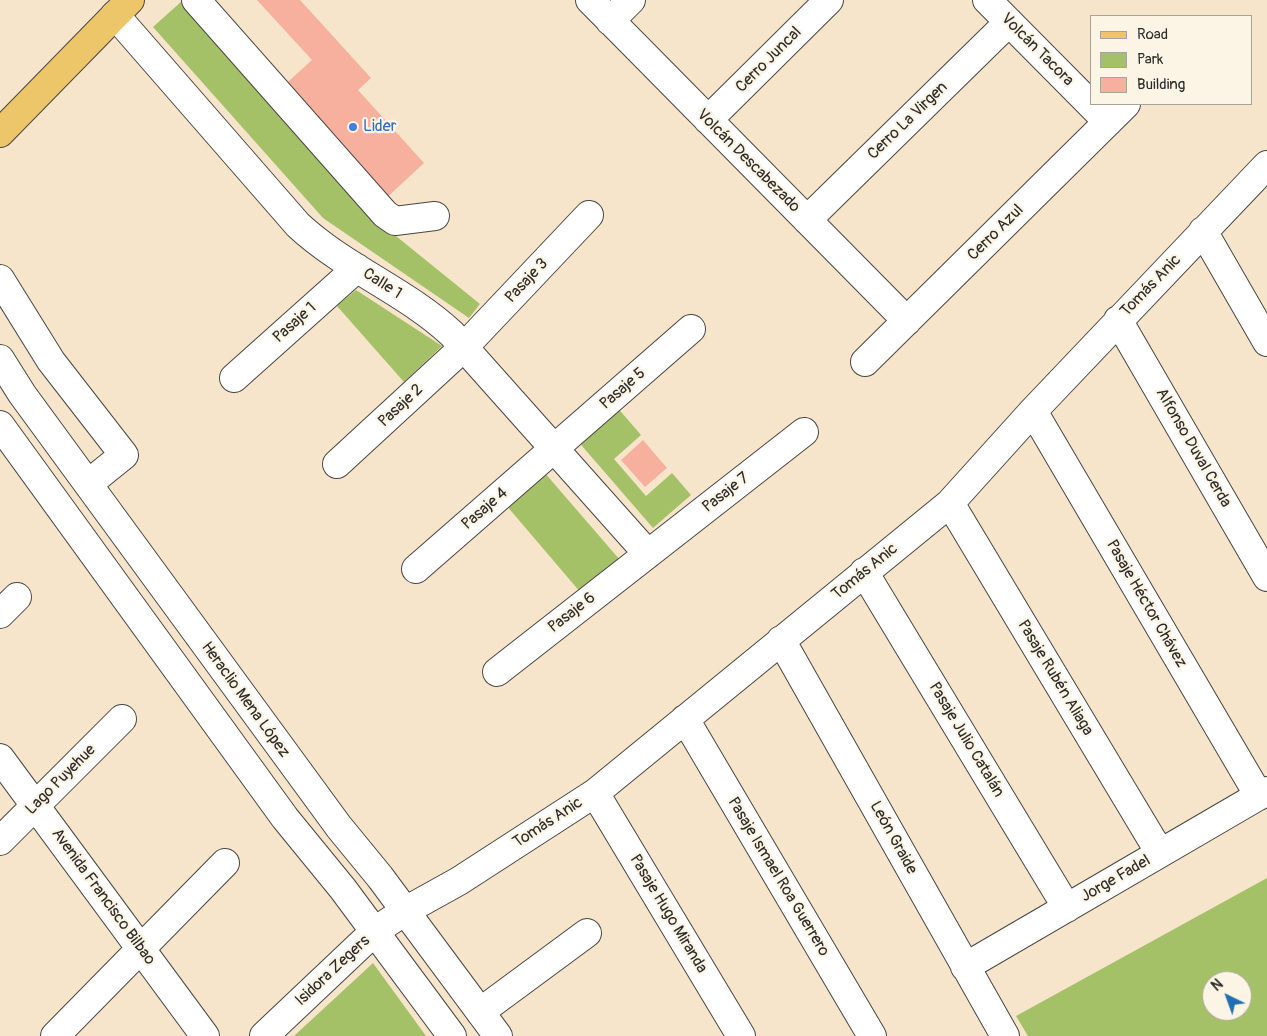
<!DOCTYPE html>
<meta charset="utf-8">
<style>
body{margin:0}
#map{position:relative;width:1267px;height:1036px;overflow:hidden;background:#f6e5cb;font-family:Pangolin,sans-serif}
canvas{display:block}
.legend{position:absolute;left:1090px;top:15px;width:162px;height:90px;box-sizing:border-box;background:#fcf5e5;border:1px solid #a8a49b;margin:0;padding:6px 9px;list-style:none;font-size:15px;color:#2b2b2b}
.legend li{display:flex;align-items:center;gap:10px;height:25px}
.legend b{width:25px;border:1px solid #a8a49b}
.north{position:absolute;left:1202px;top:971px;width:50px;height:50px;box-sizing:border-box;background:#fcf5e5;border:1px solid #a8a49b;border-radius:50%;rotate:318deg;font-size:14px;font-weight:700;line-height:20px;text-align:center;color:#2b2b2b}
.north::after{content:'';display:block;margin:auto;width:18px;height:22px;background:#1f6fb2;clip-path:polygon(50% 0,100% 100%,50% 72%,0 100%)}
</style>
<div id="map">
<canvas width="1267" height="1036"></canvas>
<ul class="legend">
<li><b style="height:6px;background:#ecc669"></b>Road</li>
<li><b style="height:14px;background:#a5c168"></b>Park</li>
<li><b style="height:14px;background:#f6b09d"></b>Building</li>
</ul>
<div class="north">N</div>
</div>
<script>
const ctx = document.querySelector('canvas').getContext('2d');
ctx.lineJoin = 'round';
function fillPath(path, color) { ctx.fillStyle = color; ctx.fill(path, 'evenodd'); }
function trace(path, color, width, dash) { ctx.strokeStyle = color; ctx.lineWidth = width; ctx.lineCap = dash ? 'butt' : 'round'; ctx.setLineDash(dash || []); ctx.stroke(path); }
function drawText(font, color, halo, rows, align = 'center') {
  ctx.font = font + ' Pangolin,sans-serif'; ctx.lineWidth = 4.5; ctx.setLineDash([]); ctx.textBaseline = 'middle'; ctx.strokeStyle = halo; ctx.fillStyle = color; for (const [text, x, y, turn = 0] of rows) {
    ctx.save(); ctx.translate(x, y); ctx.rotate((+turn || 0) * Math.PI / 180); ctx.textAlign = isNaN(turn) ? turn : align; if (halo) ctx.strokeText(text, 0, 0); ctx.fillText(text, 0, 0); ctx.restore();
  }
}
const green = new Path2D(`
 M183 0 391 232 480 304 469 318 323 218 153 27Z
 M356 290 442 346 404 382 337 306Z
 M616 406 641 435 614 459 646 496 672 473 691 495 653 528 576 439Z
 M544 472 620 560 581 593 506 505Z
 M1267 878V1036H1028L1016 1016ZM1212 981H1242V1011H1212Z
 M373 963 426 1036H294Z`);
const building = new Path2D(`
 M257 0H300L371 78 358 90 424 163 383 201 280 89 312 60Z
 M643 440 667 468 645 487 621 460Z`);
const minor = new Path2D(`
 M196 0 385 214 395 221 435 216
 M590 0 907 321
 M987 0 1108 122
 M115 15 298 225C344 268 406 291 452 334L648 554
 M610 21 631 0
 M708 120 829 0
 M807 220 1009 22
 M1203 231 1267 342
 M0 279 51 361 124 455 88 484
 M1118 320 1267 577
 M0 359 22 394 339 827 380 877 498 1036
 M865 362 1126 104
 M234 378 357 268
 M1033 411 1259 796
 M0 425 285 818 343 889 452 1036
 M337 464 464 347 589 215
 M950 503 1160 853
 M416 569 691 329
 M864 572 1067 908
 M0 614 17 597
 M781 640 1005 1036
 M497 672 804 432
 M685 719 872 1036
 M0 758 205 1036
 M595 793 741 1036
 M0 841 122 719
 M965 967 1267 791
 M480 1012 587 933
 M55 1036 225 863
 M264 1036 375 931 405 911 459 881 595 793 950 503 1033 411 1267 165`);
const major = new Path2D(`
 M0 133 130 0`);
const markers = [
 [353,127,5,"#3f7fe0"]
];
const streetNames = [
 ["Volcán Tacora",1037,50,45],
 ["Cerro Juncal",769,60,-45],
 ["Cerro La Virgen",908,121,-44],
 ["Volcán Descabezado",748,161,45],
 ["Cerro Azul",996,233,-45],
 ["Pasaje 3",527,281,-47],
 ["Calle 1",382,284,33],
 ["Tomás Anic",1151,286,-46],
 ["Pasaje 1",295,323,-42],
 ["Pasaje 5",623,389,-41],
 ["Pasaje 2",401,406,-43],
 ["Alfonso Duval Cerda",1193,448,60],
 ["Pasaje 7",726,493,-38],
 ["Pasaje 4",485,509,-41],
 ["Tomás Anic",865,572,-39],
 ["Pasaje Héctor Chávez",1146,604,60],
 ["Pasaje 6",572,613,-38],
 ["Pasaje Rubén Aliaga",1055,678,59],
 ["Heraclio Mena López",245,700,54],
 ["Pasaje Julio Catalán",966,740,59],
 ["Lago Puyehue",61,780,-45],
 ["Tomás Anic",548,823,-33],
 ["León Graide",893,838,61],
 ["Pasaje Ismael Roa Guerrero",778,877,59],
 ["Jorge Fadel",1116,879,-30],
 ["Avenida Francisco Bilbao",103,897,54],
 ["Pasaje Hugo Miranda",668,914,59],
 ["Isidora Zegers",333,971,-43]
];
const shopNames = [
 ["Lider",363,127]
];
fillPath(green, '#a5c168');
fillPath(building, '#f6b09d');
trace(minor, '#494743', 30);
trace(major, '#494743', 30);
trace(minor, '#fff', 28);
trace(major, '#ecc669', 28);
for (const [x, y, r, color] of markers) { const dot = new Path2D(); dot.arc(x, y, r, 0, 2 * Math.PI); ctx.fillStyle = color; ctx.fill(dot); trace(dot, '#fcf5e5', 2); }
drawText('16px', '#2b2b2b', '#fcf5e5', streetNames);
drawText('16px', '#366cbe', '#fcf5e5', shopNames, 'left');
</script>
